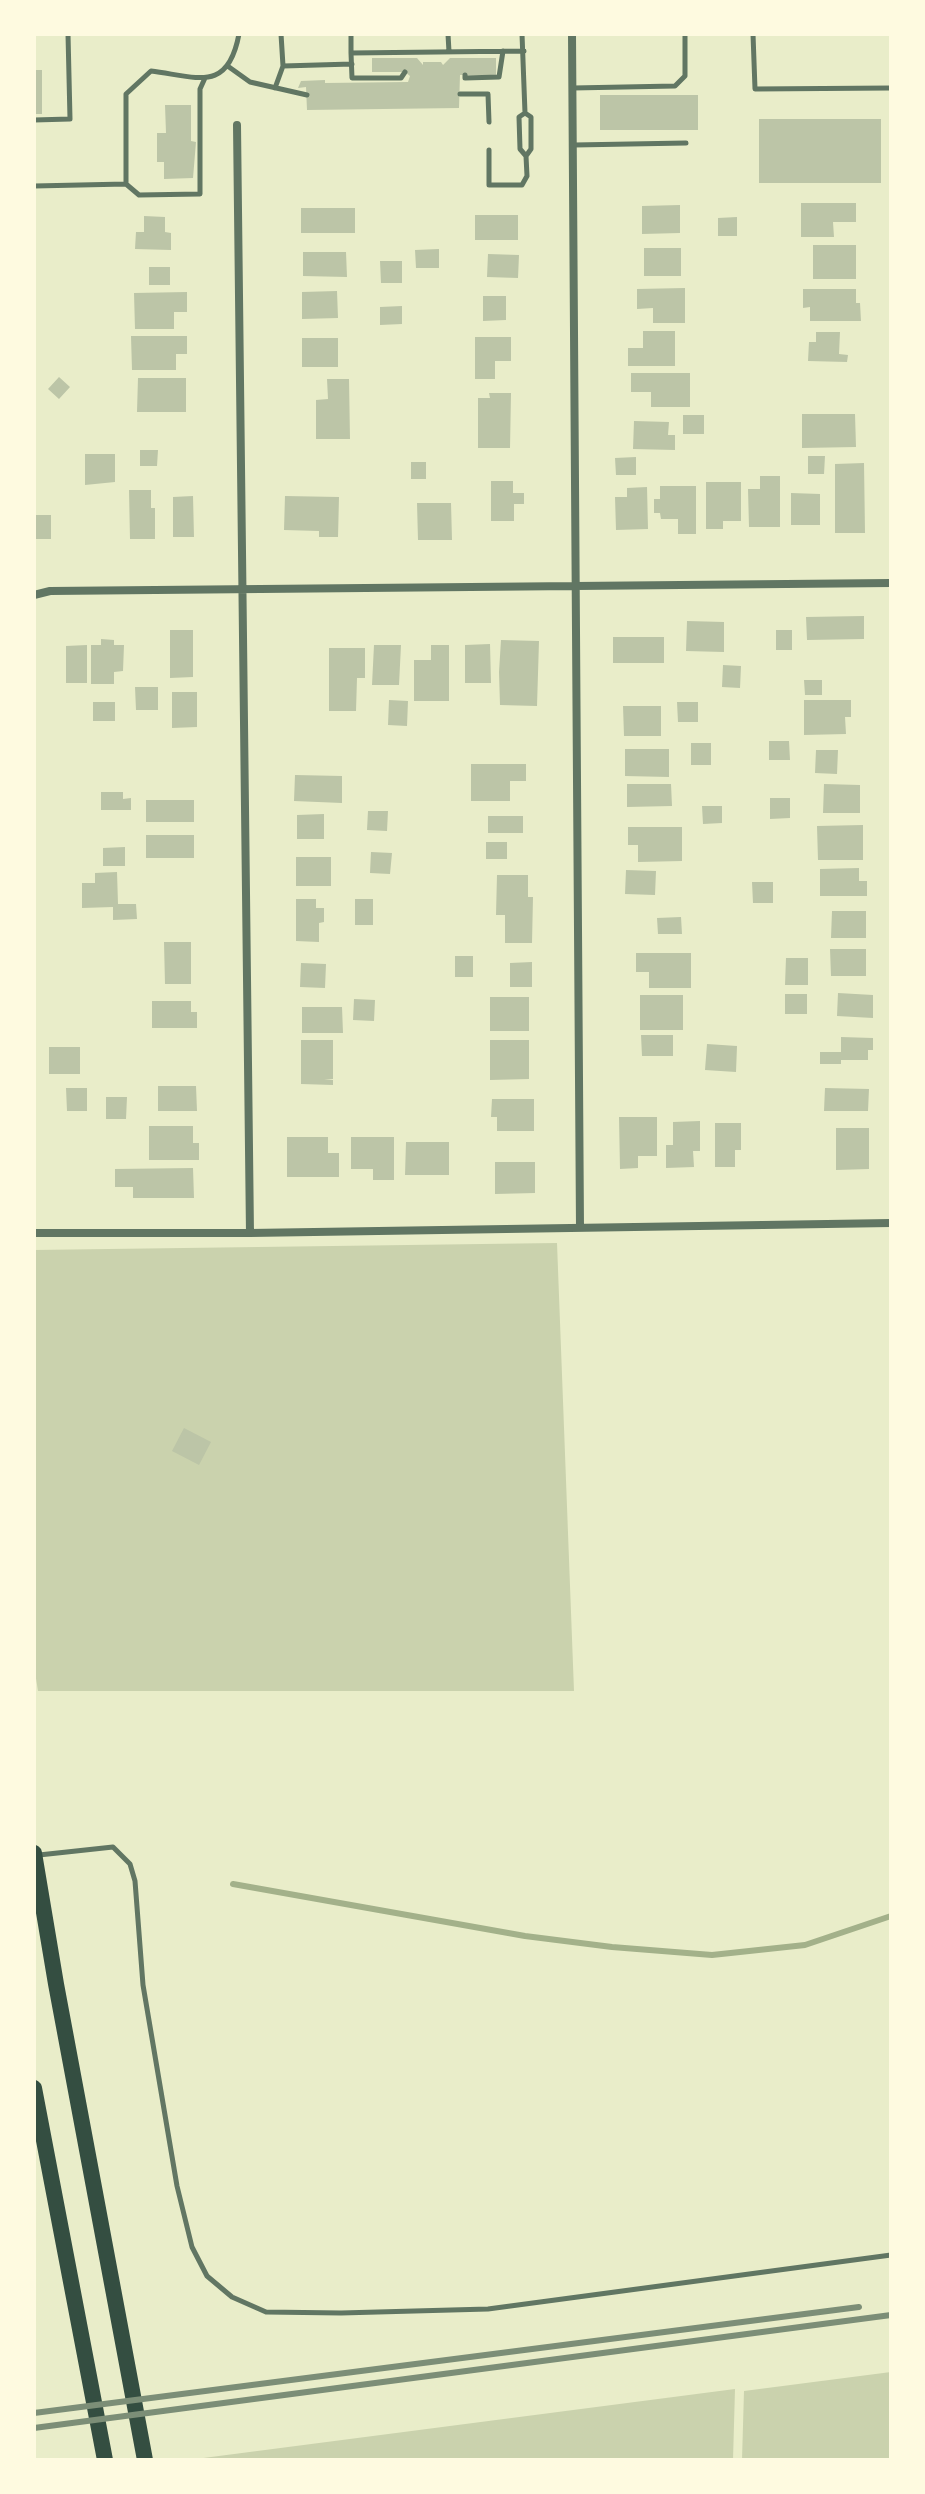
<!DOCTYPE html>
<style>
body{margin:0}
#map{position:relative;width:925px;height:2494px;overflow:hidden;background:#e9edc9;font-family:"Fira Sans Condensed",sans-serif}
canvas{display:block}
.frame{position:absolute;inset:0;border:36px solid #fefae0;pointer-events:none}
</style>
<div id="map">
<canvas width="925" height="2494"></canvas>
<div class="frame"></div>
</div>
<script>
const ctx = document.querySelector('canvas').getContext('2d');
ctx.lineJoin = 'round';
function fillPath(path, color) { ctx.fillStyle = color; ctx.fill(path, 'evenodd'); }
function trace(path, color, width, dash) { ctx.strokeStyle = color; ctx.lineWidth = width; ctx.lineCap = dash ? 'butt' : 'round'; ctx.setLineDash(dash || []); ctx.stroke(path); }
const green = new Path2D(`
 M557 1243 574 1691H38L34 1666V1250Z
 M891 2372V2460H742L744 2391Z
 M735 2389 733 2460H188Z`);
const stream = new Path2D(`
 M233 1884 525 1936 612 1947 712 1955 805 1945 891 1916`);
const building = new Path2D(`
 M372 58H417L423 65V62H441L443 65 450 58H496V75H460L459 108 307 110 306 87 298 88 301 81 325 80V83L408 82 410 76 405 72H372Z
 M34 70H42V114H34Z
 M600 95H698V130H600Z
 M165 105H191V141L196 142 193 178 164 179V162H157V133H166Z
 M759 119H881V183H759Z
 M801 203H856V222H833L834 237H801Z
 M680 205V233L642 234V206Z
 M301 208H355V233H301Z
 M475 215H518V240H475Z
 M144 216 165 217V232L171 233V250L135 249 136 232H144Z
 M737 217V236H718V218Z
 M813 245H856V279H813Z
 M644 248H681V276H644Z
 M439 249V268H416L415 250Z
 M303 252H346L347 277 303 276Z
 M488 254 519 255 518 278 487 277Z
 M380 261H402V283H381Z
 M149 267H170V285H149Z
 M685 288V323H653V308L637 309V289Z
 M803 289H856V303H860L861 321H810V307L803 308Z
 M337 291 338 318 302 319V292Z
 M187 292V312H174V329H135L134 293Z
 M483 296H506V320L483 321Z
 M402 306V324L380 325V307Z
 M643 331H675V366H628V348H643Z
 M816 332H840L839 354 848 355 847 362 808 361 809 342H816Z
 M131 336H187V354H176V370H132Z
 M475 337H511V361H495V379H475Z
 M302 338H338V367H302Z
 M631 373H690V407H651V392H631Z
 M59 377 70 387 59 399 48 389Z
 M138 378H186V412H137Z
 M327 379H349L350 439H316V400L328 399Z
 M489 393H511L510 448H478V398H490Z
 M802 414H855L856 447 802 448Z
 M683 415H704V434H683Z
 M634 421 669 422 668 435H675V450L633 449Z
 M140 450H158L157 466H140Z
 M85 454H115V482L85 485Z
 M808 456H825L824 474H808Z
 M636 457V475H616L615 458Z
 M411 462H426V479H411Z
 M864 463 865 533H835V464Z
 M760 476H780V527H749L748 489H760Z
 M491 481H513V493H524V504H514V521H491Z
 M706 482H741V521H723V529H706Z
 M660 486H696V534H678V519H661L660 513H654V499H660Z
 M647 487 648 529 616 530 615 497H627V488Z
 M129 490H151V508H155V539H130Z
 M791 493 820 494V525H791Z
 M193 496 194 537H173V497Z
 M285 496 339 497 338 537H319V531L284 530Z
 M417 503H451L452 540H418Z
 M34 515H51V539H34Z
 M864 616V639L807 640 806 617Z
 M687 621 724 622V652L686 651Z
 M170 630H193V677L170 678Z
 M776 630H792V650H776Z
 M613 637H664V663H613Z
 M101 639 114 640V645H124L123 671 114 672V684H91V645H101Z
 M501 640 539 641 537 706 500 705 499 672Z
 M490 644 491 683H465V645Z
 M87 645V683H66V646Z
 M374 645H401L399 685H372Z
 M431 645H449V701H414V660H431Z
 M329 648H365V678H357L356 711H329Z
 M723 665 741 666 740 688 722 687Z
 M804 680H822V695H805Z
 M135 687H158V710H136Z
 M172 692H197V727L172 728Z
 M389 700 408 701 407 726 388 725Z
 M804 700H851V717H845L846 734 804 735Z
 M93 702H115V721H93Z
 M677 702H698V722H678Z
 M623 706H661V736H624Z
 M769 741H789L790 760H769Z
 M691 743H711V765H691Z
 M625 749H669V777L625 776Z
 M816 750H838L837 774 815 773Z
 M471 764H526V781H510V801H471Z
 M295 775 342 776V803L294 801Z
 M627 784H671L672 806 627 807Z
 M824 784 860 785V813H823Z
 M101 792H123V799L131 798V810H101Z
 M770 798H790V818L770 819Z
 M146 800H194V822H146Z
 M702 806H722V823L703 824Z
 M368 811H388L387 831 367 830Z
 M324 814V839H297V815Z
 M488 816H523V833H488Z
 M863 825V860H818L817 826Z
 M628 827H682V861L638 862V845H628Z
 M146 835H194V858H146Z
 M486 842H507V859H486Z
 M125 847V866H103V848Z
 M371 852 392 853 390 874 370 873Z
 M296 857H331V886H296Z
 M859 868V881H867V896H820V869Z
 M626 870 656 871 655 895 625 894Z
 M117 872 118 904H136L137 919 113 920V907L82 908V883H95V873Z
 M497 875H528V897H533L532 943H505V915H496Z
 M752 882H773V903H753Z
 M296 899H316V908H324V922L319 923V942L296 941Z
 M355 899H373V925H355Z
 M832 911H866V938H831Z
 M681 917 682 934H658L657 918Z
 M164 942H191V984H165Z
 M830 949H866V976H831Z
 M636 953H691V988H649V972H636Z
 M455 956H473V977H455Z
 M786 958H808V985H785Z
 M532 962V987H510V963Z
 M301 963 326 964 325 988 300 987Z
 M838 993 873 995V1018L837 1016Z
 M785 994H807V1014H785Z
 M640 995H683V1030H640Z
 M490 997H529V1031H490Z
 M354 999 375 1000 374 1021 353 1020Z
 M152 1001H191V1012H197V1028H152Z
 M302 1007H342L343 1033H302Z
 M641 1035H673V1056H642Z
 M841 1037 873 1038V1050H868V1060H841V1064H820V1052H841Z
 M301 1040H333V1079H324L333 1080V1085L301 1084Z
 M490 1040H529V1079L490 1080Z
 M707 1044 737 1046 736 1072 705 1070Z
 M49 1047H80V1074H49Z
 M158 1086H196L197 1111H158Z
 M66 1088H87V1111H67Z
 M825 1088 869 1089 868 1111H824Z
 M106 1097H127L126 1119H106Z
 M492 1099H534V1131H497V1117H491Z
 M619 1117H657V1156H638V1168L620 1169Z
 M700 1121V1151H693L694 1167 666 1168V1145H673V1122Z
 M715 1123H741V1150H735V1167H715Z
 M149 1126H193V1143H199V1160H149Z
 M836 1128H869V1169L836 1170Z
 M287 1137H328V1153H339V1177H287Z
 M351 1137H394V1180H373V1169H351Z
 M406 1142H449V1175H405Z
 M495 1162H535V1193L495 1194Z
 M193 1168 194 1198H133V1187H115V1169Z
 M184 1428 211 1442 199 1465 172 1451Z`);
const service = new Path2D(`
 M281 34 283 66
 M351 34V53L524 51
 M448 34 449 52
 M522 34 525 113 519 117 520 149 526 156
 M753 34 755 89 891 88
 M351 53 352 78H401L405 72
 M229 67 250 82 307 95
 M465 75V78L499 77 503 51
 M275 88 283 66 352 64
 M573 88 675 86 685 76V34
 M460 94H488L489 122
 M34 120 70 119 68 34
 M574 145 686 143
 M489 150V185H522L527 176 526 156 531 149V117L525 113
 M126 184 139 195 200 194V89L205 78
 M34 186 126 184V94L151 71C198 77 228 93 239 34
 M39 1855 113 1847 130 1864 135 1881 143 1985 177 2186 192 2247 207 2276 232 2297 266 2312 341 2313 488 2309 891 2255`);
const minor = new Path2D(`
 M572 34 580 1228
 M237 125 250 1233
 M34 595 50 591 891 583
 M34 1233H250L891 1223`);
const trunk = new Path2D(`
 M34 1853 56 1984 145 2460
 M34 2088 105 2460`);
const rail = new Path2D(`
 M34 2413 859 2307
 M34 2428 891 2315`);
fillPath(green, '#cad2ad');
trace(stream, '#a3b18a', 6);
fillPath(building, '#bcc5a7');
trace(service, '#617663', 5);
trace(minor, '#617663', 8);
trace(trunk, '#344e41', 16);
trace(rail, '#7c8e77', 6);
</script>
